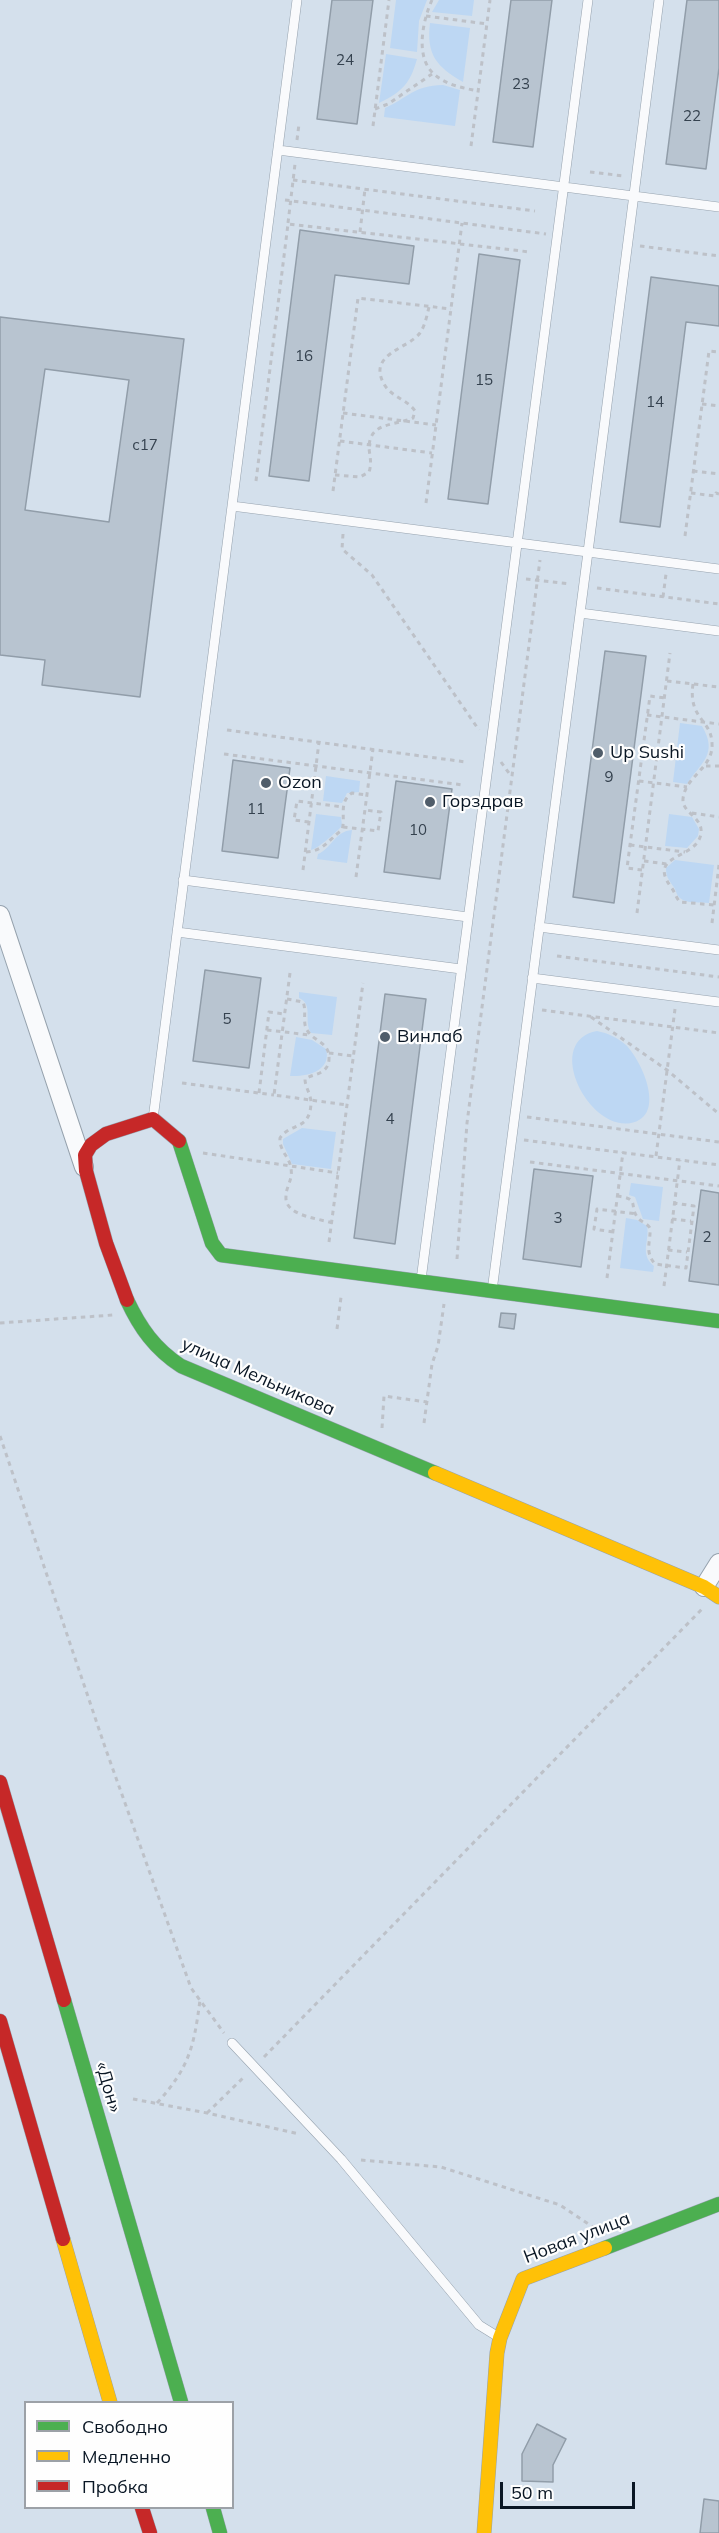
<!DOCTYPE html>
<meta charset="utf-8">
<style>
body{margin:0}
#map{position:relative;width:719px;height:2533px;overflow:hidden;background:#d4e0ec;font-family:Mulish,sans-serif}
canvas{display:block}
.legend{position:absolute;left:24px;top:2401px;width:210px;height:108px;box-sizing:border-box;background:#fefefe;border:2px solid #9ca1a7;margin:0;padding:8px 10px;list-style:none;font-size:18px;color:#091624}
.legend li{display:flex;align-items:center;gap:12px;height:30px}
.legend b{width:30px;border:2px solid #9ca1a7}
.scale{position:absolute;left:500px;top:2482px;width:135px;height:27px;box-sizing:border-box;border:3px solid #091624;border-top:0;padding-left:8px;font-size:18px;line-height:21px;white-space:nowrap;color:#091624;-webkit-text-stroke:4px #fefefe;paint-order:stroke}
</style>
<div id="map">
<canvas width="719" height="2533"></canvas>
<ul class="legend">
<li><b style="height:8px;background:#4caf50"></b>Свободно</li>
<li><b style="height:8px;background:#ffc107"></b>Медленно</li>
<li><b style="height:8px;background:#c62828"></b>Пробка</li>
</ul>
<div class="scale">50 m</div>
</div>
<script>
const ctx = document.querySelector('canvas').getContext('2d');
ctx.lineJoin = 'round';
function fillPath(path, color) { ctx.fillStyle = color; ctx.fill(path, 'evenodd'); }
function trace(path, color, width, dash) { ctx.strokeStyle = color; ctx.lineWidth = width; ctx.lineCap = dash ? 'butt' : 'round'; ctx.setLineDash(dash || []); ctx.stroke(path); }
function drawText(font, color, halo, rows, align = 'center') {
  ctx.font = font + ' Mulish,sans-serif'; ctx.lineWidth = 4.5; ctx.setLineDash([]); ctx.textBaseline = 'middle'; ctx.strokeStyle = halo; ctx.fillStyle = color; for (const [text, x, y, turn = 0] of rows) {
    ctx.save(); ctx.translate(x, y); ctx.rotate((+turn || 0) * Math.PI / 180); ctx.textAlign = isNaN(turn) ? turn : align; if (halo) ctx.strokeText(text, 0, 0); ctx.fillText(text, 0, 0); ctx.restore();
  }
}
const green = new Path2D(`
 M396 0H427L419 21 417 52 390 48Z
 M439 0H474L472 16 432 12Z
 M430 23 470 28 463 82C437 67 426 55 430 23Z
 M386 54 417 59C410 84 402 92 379 103Z
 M443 85 460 90 455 126 384 117 385 108C409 97 413 86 443 85Z
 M680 723 702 726C719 755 700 763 687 784L673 782Z
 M326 776 360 781 359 792 347 793 342 803 323 801Z
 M316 814 341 817 342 826C335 833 319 848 311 850Z
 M669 814 692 817 699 829 698 836 687 848 665 846Z
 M352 830 347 863 317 859 318 854C331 849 335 831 352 830Z
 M675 860 714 865 709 903C701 902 687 904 680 898 676 895 676 889 673 886 668 879 666 876 666 868Z
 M299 992 337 997 332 1035 311 1033C303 1021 314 1004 299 998Z
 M597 1031C608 1033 618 1038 626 1045 642 1061 667 1116 631 1123 588 1131 543 1041 597 1031Z
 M296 1037 312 1040 326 1049C332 1071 307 1077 290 1076Z
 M302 1128 336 1132 331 1169 292 1164 283 1144V1139Z
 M631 1183 663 1187 659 1221 643 1219 635 1197 629 1195Z
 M626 1218 637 1220 647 1226C650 1241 639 1254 654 1266L653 1272 620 1268Z`);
const building = new Path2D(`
 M332 0H373L357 124 317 119Z
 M511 0H552L533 147 493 142Z
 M687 0H719V68L706 169 666 164Z
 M300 230 414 246 409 284 335 275 309 481 269 476Z
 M479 254 520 260 488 504 448 499Z
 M651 277 719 286V326L686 322 660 527 620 522Z
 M0 317 184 339 140 697 42 685 45 660 0 655ZM45 369 129 380 109 522 25 510Z
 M605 651 646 656 614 903 573 897Z
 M233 760 290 768 278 858 222 851Z
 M396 781 452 789 440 879 384 872Z
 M205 970 261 978 249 1068 193 1061Z
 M385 994 426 999 395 1244 354 1238Z
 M534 1169 593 1176 581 1267 523 1259Z
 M701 1190 719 1193V1285L689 1281Z
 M501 1313 516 1314 514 1329 499 1327Z
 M537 2424 566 2439 553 2465V2482L522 2481V2454Z
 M704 2499 719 2501V2533H700Z`);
const path = new Path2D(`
 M432 0C423 20 414 58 435 75 447 85 463 88 478 91
 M426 16 487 24
 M375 109 388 104 432 74
 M373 126 389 0
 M297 140 299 124
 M471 146 490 0
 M590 172 624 176
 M293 180 535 211
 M285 200 546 234
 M288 223 295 164
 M360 232 365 189
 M640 246 719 256
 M702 404 719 406
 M343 413 436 425
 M340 441 432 453
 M693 471 719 474
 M335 475 360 477 369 472C372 463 370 458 369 448 369 422 394 426 413 418L415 411C407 399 391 397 384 384 367 354 408 349 420 333 425 326 427 315 429 307
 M256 481 288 224 530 252
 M333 491 358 298 451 309
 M691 493 715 496 716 493 719 494
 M426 503 462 223
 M343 534 342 549 372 575 479 730
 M685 536 709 351 719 352
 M526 579 570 584
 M597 588 719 604
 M663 597 666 574
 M667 681 719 687
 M693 684C688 719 711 719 712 743 714 768 685 776 683 799 682 813 703 817 701 833 698 860 646 853 671 887 675 892 676 898 680 902L714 905
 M647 715 719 724
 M227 730 466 762
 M224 754 463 785
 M501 762 511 776
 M706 766H719
 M639 781 687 787
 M692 813 719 817
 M309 822 294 820 297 801 343 807
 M343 827 378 831 381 812 365 810
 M630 845 685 852
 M306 852C324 851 328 840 342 830 346 817 338 802 352 793L367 795
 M644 861 667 864
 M303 870 319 742
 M642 870 627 868 630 845 650 696 665 698
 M356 877 373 749
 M637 913 670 653
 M712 923 719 865
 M557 956 719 977
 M290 973 274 1095 347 1105
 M287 999 303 1002C307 1011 302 1022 307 1030 314 1042 330 1042 329 1059 329 1064 327 1068 323 1071 318 1075 311 1075 305 1079 305 1087 311 1094 311 1103 310 1131 291 1122 280 1138 279 1151 290 1157 291 1169 293 1179 286 1187 286 1196 284 1216 318 1218 332 1223
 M542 1010 719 1033
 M591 1017 667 1070 719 1114
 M267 1030 310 1035
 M329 1053 353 1056
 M182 1083 274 1095
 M259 1093 269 1012 284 1014
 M527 1117 719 1142
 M524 1140 719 1165
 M203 1153 338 1173
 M656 1156 675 1009
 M530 1162 719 1186
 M617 1196C641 1199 628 1205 638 1218 641 1222 647 1223 650 1228 651 1242 644 1251 655 1264L686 1268 694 1206 674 1203
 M672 1219 691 1221
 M613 1232 594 1229 597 1209 637 1214
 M329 1242 363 983
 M668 1250 687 1252
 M457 1259 467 1123 540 560
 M607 1278 623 1152
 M664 1286 680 1160
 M0 1323 113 1315
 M337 1329 341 1297
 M424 1423 432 1364 438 1346 444 1304
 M382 1428 384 1396 427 1402
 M0 1436 105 1747 191 1988 224 2033
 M264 2057 702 1609
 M133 2099 207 2113 299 2134
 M157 2103C189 2068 194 2047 200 2000
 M207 2113 245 2076
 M361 2160 441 2167 560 2205 596 2229`);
const lane = new Path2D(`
 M659 0 588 552 719 569
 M278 150 719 207
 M232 506 297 0
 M580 613 719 631
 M183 880 468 917
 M539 927 719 950
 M177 932 461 969
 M532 978 719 1002
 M153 1119 232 506 588 552 492 1291
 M421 1280 588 0
 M232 2043 341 2159 479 2325 500 2338`);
const street = new Path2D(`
 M0 915 84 1167
 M704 1587 719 1563`);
const fast = new Path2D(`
 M179 1141 212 1243 221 1255 719 1321
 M127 1300C140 1328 155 1349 181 1366L435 1473
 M64 2000 181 2402
 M605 2248 719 2204
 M213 2508 220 2533`);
const slow = new Path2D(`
 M435 1473 704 1587 719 1597
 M63 2239 110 2402
 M484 2533 497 2353 500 2338 523 2279 605 2248`);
const jam = new Path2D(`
 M127 1300 106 1243 86 1171 85 1155 91 1145 106 1134 153 1119 179 1141
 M0 1782 64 2000
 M0 2021 63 2239
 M142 2508 150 2533`);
const markers = [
 [598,753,6,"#505d6a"],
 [266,783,6,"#505d6a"],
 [430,802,6,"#505d6a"],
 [385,1037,6,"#505d6a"]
];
const numberNames = [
 ["24",345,60],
 ["23",521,84],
 ["22",692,116],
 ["16",304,356],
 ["15",484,380],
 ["14",655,402],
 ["с17",145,445],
 ["9",609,777],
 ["11",256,809],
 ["10",418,830],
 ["5",227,1019],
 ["4",390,1119],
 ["3",558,1218],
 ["2",707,1237]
];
const poiNames = [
 ["Up Sushi",610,753],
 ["Ozon",278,783],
 ["Горздрав",442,802],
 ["Винлаб",397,1037]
];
const streetNames = [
 ["улица Мельникова",258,1377,24],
 ["«Дон»",108,2087,74],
 ["Новая улица",577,2238,-21]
];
fillPath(green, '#bdd7f3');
fillPath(building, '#b8c4d0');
trace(building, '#919da9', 1.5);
trace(lane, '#96a2ae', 10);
trace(street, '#96a2ae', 20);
trace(fast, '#96a2ae', 15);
trace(slow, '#96a2ae', 15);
trace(jam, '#96a2ae', 15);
trace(path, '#bdc1c8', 3, [4.5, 4.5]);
trace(lane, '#f9fafc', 9);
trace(street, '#f9fafc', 18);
trace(fast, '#4caf50', 14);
trace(slow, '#ffc107', 14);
trace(jam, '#c62828', 14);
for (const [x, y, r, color] of markers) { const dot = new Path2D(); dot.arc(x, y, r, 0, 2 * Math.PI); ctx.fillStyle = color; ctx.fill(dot); trace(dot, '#fefefe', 2); }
drawText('15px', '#35424f', null, numberNames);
drawText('18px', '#091624', '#fefefe', poiNames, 'left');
drawText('18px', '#091624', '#fefefe', streetNames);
</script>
